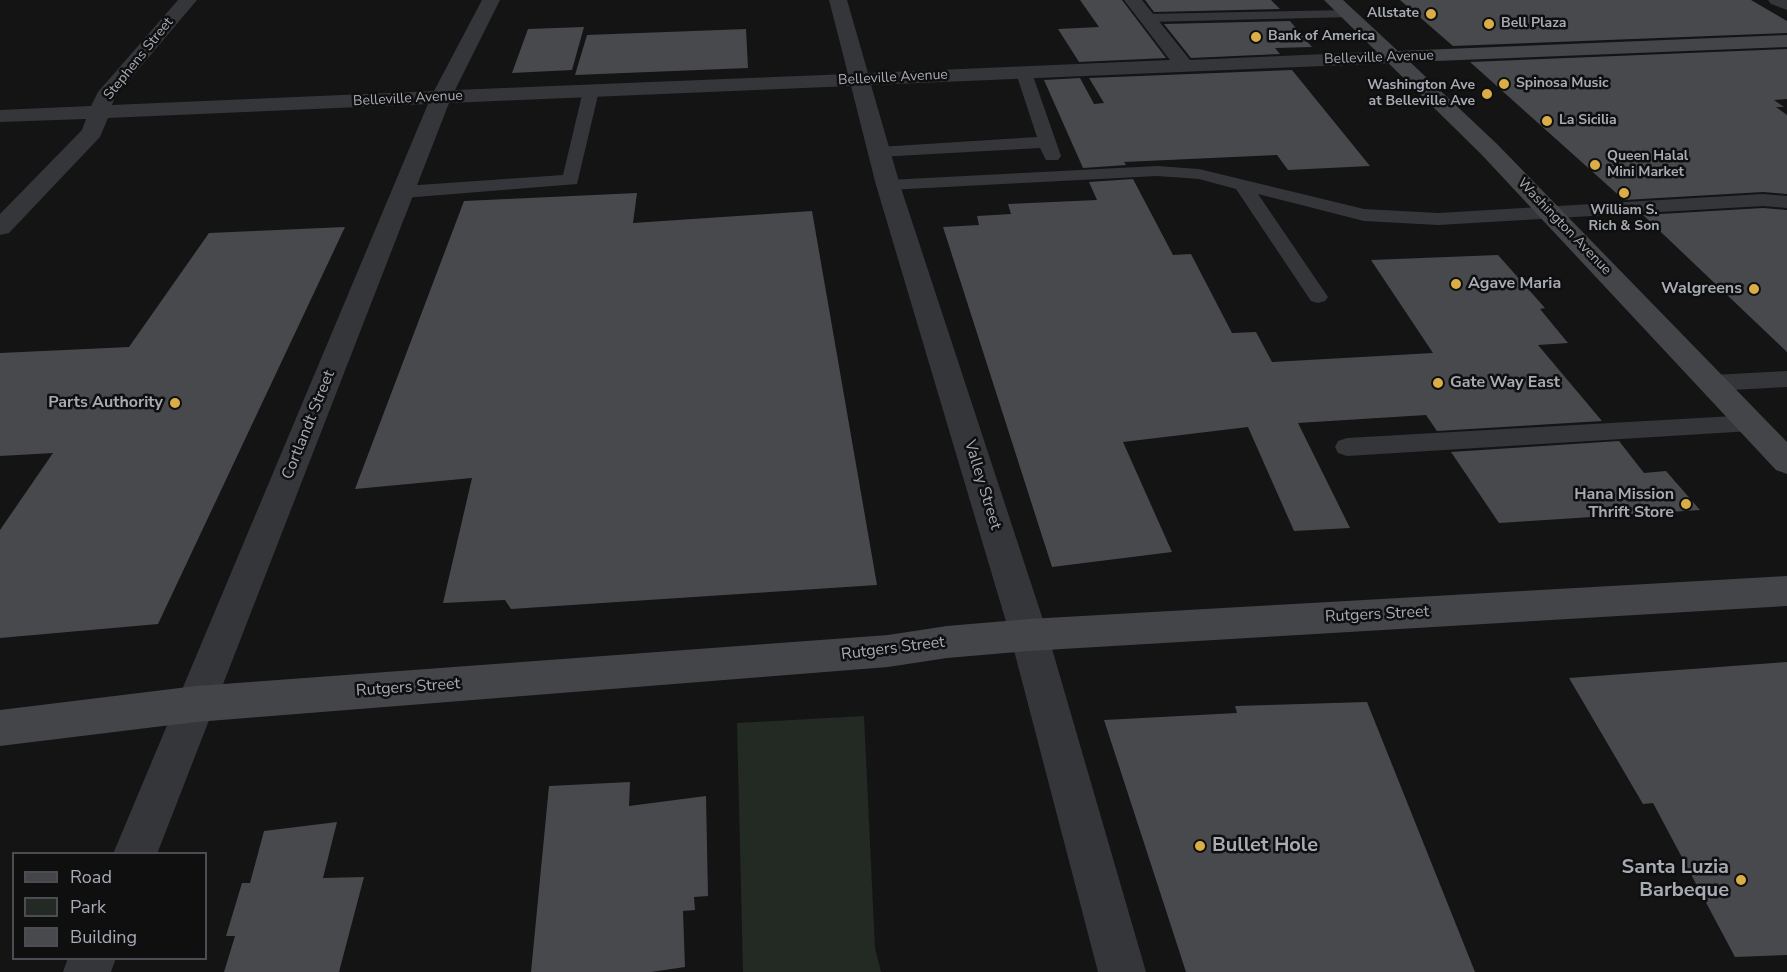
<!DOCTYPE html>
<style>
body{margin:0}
#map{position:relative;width:1787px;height:972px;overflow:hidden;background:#141415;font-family:"Nunito Sans",sans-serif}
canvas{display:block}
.legend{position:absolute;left:12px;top:852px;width:195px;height:108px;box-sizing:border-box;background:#0f0f10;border:2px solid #4c4d52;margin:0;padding:8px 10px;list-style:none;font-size:18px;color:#a7abb4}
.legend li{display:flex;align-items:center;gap:12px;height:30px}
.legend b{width:30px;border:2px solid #4c4d52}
</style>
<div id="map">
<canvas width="1787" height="972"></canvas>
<ul class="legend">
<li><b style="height:8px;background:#444549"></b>Road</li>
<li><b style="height:16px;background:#232923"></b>Park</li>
<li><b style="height:16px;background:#48494d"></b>Building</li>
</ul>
</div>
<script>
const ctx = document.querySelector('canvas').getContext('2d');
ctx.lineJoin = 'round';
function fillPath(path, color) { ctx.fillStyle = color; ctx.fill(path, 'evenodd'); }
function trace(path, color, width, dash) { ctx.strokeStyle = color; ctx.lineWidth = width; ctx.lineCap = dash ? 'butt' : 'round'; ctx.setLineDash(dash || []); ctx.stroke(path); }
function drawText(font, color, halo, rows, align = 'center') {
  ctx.font = font + ' "Nunito Sans",sans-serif'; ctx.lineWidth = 5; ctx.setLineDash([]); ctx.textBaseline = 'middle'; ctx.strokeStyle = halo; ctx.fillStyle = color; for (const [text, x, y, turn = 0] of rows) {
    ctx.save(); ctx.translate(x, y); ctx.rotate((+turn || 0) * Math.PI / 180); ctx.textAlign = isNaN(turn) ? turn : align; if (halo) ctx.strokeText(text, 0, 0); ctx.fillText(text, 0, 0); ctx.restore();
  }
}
const green = new Path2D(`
 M864 716 875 948 881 972H743L737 723Z`);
const building = new Path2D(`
 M1080 0H1122L1166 58 1079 62 1058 29 1099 27Z
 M1145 0H1271L1280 9 1154 12Z
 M1400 0H1751L1787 21V33L1453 46Z
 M1290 21 1312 47 1275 48 1280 54 1191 58 1164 24Z
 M584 27 572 70 512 73 528 29Z
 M746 29 748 68 575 75 587 35Z
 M1787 49V99L1774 100 1784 107H1776L1787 115V194L1763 192 1624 200 1470 62Z
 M1292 70 1370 166 1288 170 1277 155 1124 162 1126 165 1083 168 1044 80 1080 78 1094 104 1104 103 1089 78Z
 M1133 179 1173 255 1191 254 1232 333 1256 332 1272 362 1433 353 1371 260 1498 255 1545 308 1540 309 1568 343 1538 345 1602 421 1437 431 1426 415 1298 423 1350 528 1294 531 1248 427 1123 442 1172 552 1052 567 943 227 979 225 977 216 1011 214 1008 204 1097 200 1089 182Z
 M637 193 633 223 812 211 877 585 511 609 505 600 443 603 472 478 355 489 464 201Z
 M1763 208 1787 210V352L1643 215Z
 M345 227 158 624 0 638V530L53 453 0 456V353L129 347 209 233Z
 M1619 441 1644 473 1666 471 1700 510 1499 523 1451 452Z
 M1787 662V955L1735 957 1653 803 1643 804 1569 678Z
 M1367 702 1475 972H1186L1104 720 1237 713 1235 706Z
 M630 782 629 806 706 796 708 896 694 897 695 910 683 911 685 967 651 972H531L549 786Z
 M337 822 323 878 364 877 339 972H224L235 936H226L242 883H250L264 831Z`);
const service = new Path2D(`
 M1347 10 1354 14 1352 17 1147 22 1140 18 1147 14Z
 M1024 68 1032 73 1061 156 1058 160H1046L1040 148 879 157 873 156 870 152 873 148 879 147 1037 137 1016 73Z
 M591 86 599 91 577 184 404 198 397 196 395 192 397 188 404 186 563 175 583 91Z
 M1157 166 1199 169 1364 209 1438 213 1763 194 1787 196V208L1763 206 1438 225 1364 221 1258 194 1328 297 1325 301 1318 303 1311 301 1236 189 1199 179 1157 176 888 190 882 189 879 185 882 181 888 180Z
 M1787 371V387L1713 391 1705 388 1701 383 1705 378 1713 375Z
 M1751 415 1759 417 1763 423 1759 429 1751 431 1347 456 1338 453 1335 447 1338 441 1347 438Z`);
const minor = new Path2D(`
 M178 0H197L115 97 112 105 434 91 482 0H500L455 90 848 74 829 0H847L868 73 1170 60 1124 0H1142L1190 60 1394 51 1401 53 1404 57 1401 61 1394 63 871 85 900 185 1048 635 1146 972H1098L1010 635 876 185 851 86 449 103 157 854H113L428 104 108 118 100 137 9 233 0 235V214L82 130 86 119 0 122V110L91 106 98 92Z
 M1768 0H1787V10L1771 4Z
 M68 958H116L111 972H63Z`);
const secondary = new Path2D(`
 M1324 0H1343L1398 51 1787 35V47L1410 62 1497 144 1787 442V474L1776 470 1481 154Z
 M1787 576V606L1029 651 947 658 888 667 196 722 0 746V710L196 686 888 635 947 626 1029 619Z`);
const markers = [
 [1431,14,6,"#daad47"],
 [1489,24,6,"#daad47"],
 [1256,37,6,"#daad47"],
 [1504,84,6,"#daad47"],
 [1487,94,6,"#daad47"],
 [1547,121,6,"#daad47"],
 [1595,165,6,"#daad47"],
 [1624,193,6,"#daad47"],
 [1456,284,6,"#daad47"],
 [1754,289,6,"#daad47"],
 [1438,383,6,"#daad47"],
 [175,403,6,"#daad47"],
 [1686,504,6,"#daad47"],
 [1200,846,6,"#daad47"],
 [1741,880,6,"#daad47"]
];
const farPoinames = [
 ["Allstate",1419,14,"right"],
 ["Bell Plaza",1501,24],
 ["Bank of America",1268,37],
 ["Spinosa Music",1516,84],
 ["Washington Ave",1475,86,"right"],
 ["at Belleville Ave",1475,102,"right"],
 ["La Sicilia",1559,121],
 ["Queen Halal",1607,157],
 ["Mini Market",1607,173],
 ["William S.",1624,211,"center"],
 ["Rich & Son",1624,227,"center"]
];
const farStreetnames = [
 ["Belleville Avenue",1379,58,-2],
 ["Stephens Street",139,59,-51],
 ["Belleville Avenue",893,78,-3],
 ["Belleville Avenue",408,99,-3],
 ["Washington Avenue",1564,227,46]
];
const poiNames = [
 ["Agave Maria",1468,284,"left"],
 ["Walgreens",1742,289],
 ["Gate Way East",1450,383,"left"],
 ["Parts Authority",163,403],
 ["Hana Mission",1674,495],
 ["Thrift Store",1674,513]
];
const streetNames = [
 ["Cortlandt Street",309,425,-68],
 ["Valley Street",982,485,73],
 ["Rutgers Street",1377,615,-3],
 ["Rutgers Street",893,649,-7],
 ["Rutgers Street",408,688,-4]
];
const nearPoinames = [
 ["Bullet Hole",1212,846],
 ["Santa Luzia",1729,868,"right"],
 ["Barbeque",1729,891,"right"]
];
fillPath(green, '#232923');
fillPath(building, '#48494d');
fillPath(service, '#35363a');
fillPath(minor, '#35363a');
fillPath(secondary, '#444549');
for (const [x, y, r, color] of markers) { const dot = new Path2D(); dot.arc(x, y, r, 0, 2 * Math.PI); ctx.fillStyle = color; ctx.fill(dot); trace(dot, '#0f0f10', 2); }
drawText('bold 14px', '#a7abb4', '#0f0f10', farPoinames, 'left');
drawText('14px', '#a7abb4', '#0f0f10', farStreetnames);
drawText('bold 16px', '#a7abb4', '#0f0f10', poiNames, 'right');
drawText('16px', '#a7abb4', '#0f0f10', streetNames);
drawText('bold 20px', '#a7abb4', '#0f0f10', nearPoinames, 'left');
</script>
